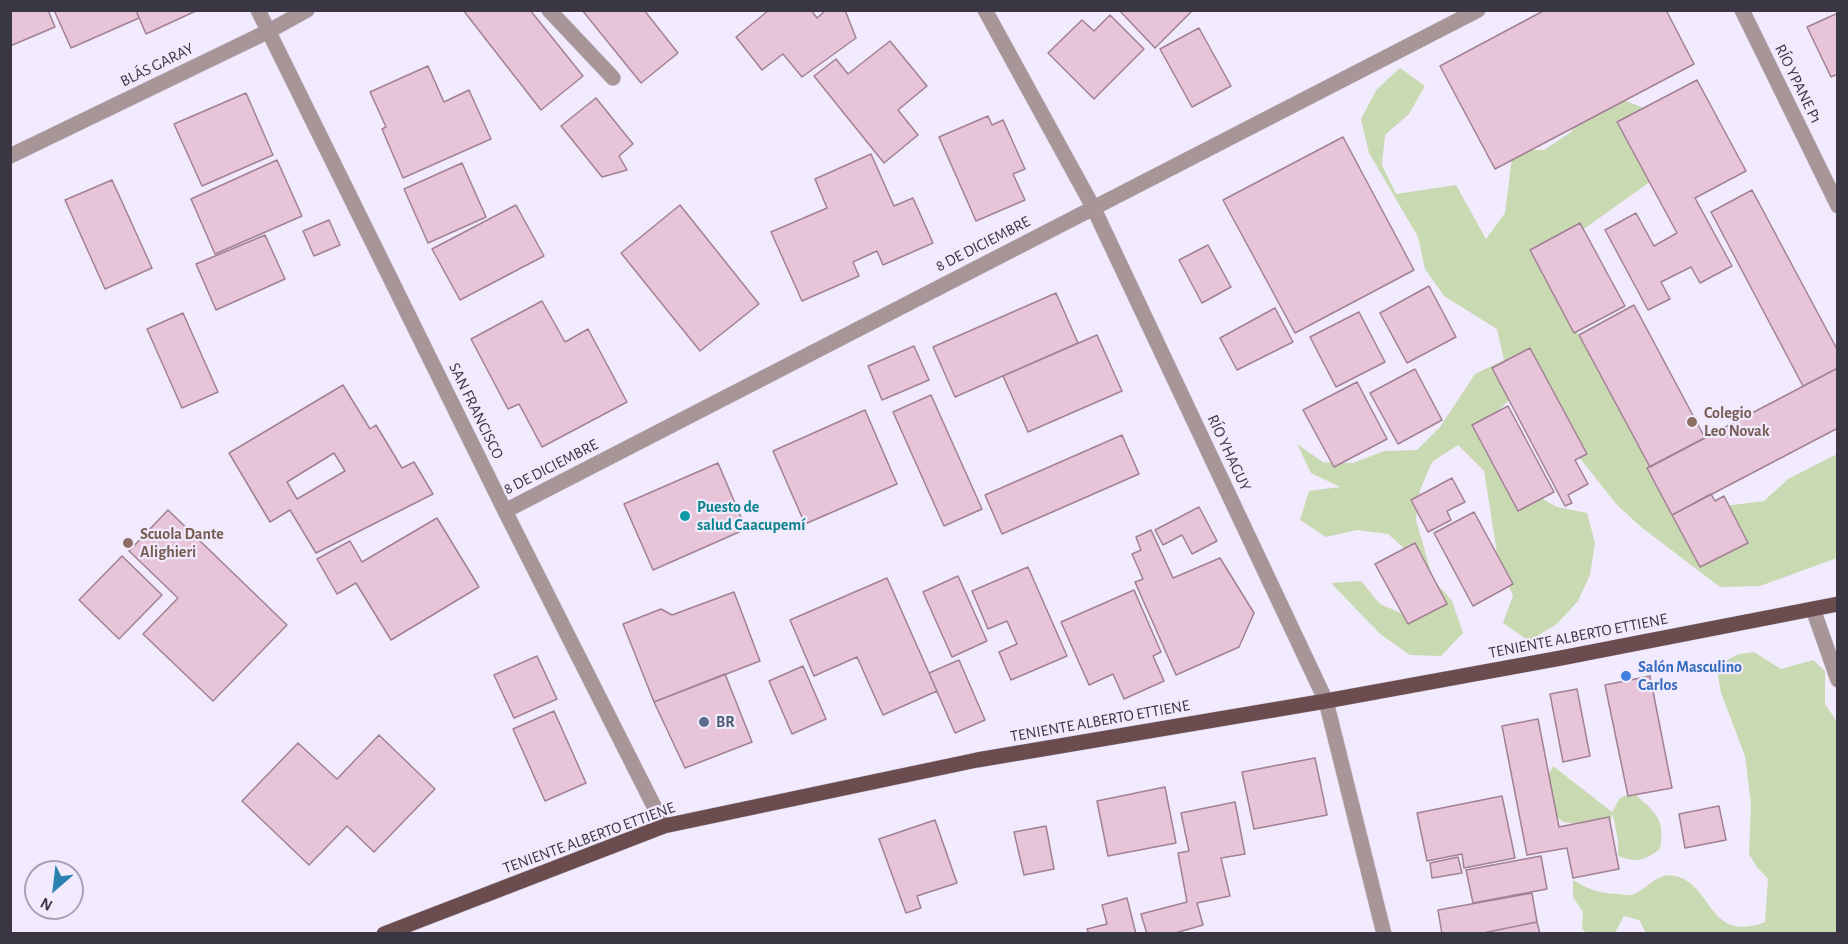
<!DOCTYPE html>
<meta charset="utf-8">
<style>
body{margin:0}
#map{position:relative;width:1848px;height:944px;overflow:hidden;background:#f2eaff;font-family:"Alegreya Sans",sans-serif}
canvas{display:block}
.frame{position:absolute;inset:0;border:12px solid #3b3643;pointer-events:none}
.north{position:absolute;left:24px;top:860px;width:60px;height:60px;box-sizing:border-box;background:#f2eaff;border:2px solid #a9a2b4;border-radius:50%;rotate:208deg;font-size:16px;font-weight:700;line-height:24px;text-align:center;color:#3b3643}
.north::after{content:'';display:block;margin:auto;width:21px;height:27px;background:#2a82b0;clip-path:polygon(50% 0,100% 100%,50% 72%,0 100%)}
</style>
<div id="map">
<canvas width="1848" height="944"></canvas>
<div class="frame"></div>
<div class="north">N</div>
</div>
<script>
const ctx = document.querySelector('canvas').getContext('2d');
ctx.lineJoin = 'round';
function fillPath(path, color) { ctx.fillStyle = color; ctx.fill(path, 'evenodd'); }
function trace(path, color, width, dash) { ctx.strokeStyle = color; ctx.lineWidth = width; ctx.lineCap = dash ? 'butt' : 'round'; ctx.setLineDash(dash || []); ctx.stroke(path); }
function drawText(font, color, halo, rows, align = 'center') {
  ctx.font = font + ' "Alegreya Sans",sans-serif'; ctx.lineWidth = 4.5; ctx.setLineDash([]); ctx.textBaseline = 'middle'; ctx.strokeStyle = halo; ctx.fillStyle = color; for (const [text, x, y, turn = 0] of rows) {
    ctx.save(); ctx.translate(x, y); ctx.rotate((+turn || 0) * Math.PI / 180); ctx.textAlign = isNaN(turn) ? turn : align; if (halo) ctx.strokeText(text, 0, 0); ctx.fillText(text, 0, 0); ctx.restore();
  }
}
const green = new Path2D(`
 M1400 68 1425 86 1409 114 1385 135 1382 165 1396 194 1456 185 1486 239 1505 213 1513 150H1544L1571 132 1588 105 1621 99 1651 111 1672 166 1584 229 1554 284 1565 312 1581 339 1625 385 1701 509 1764 501 1788 479 1837 454V558L1760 586 1720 587 1641 527 1617 505 1574 451 1516 394 1493 415 1530 492 1557 507 1587 513 1595 543 1590 575 1578 601 1557 624 1529 641 1503 623 1513 595 1499 566 1484 471 1458 445 1432 462 1420 490 1416 520 1433 579 1452 601 1463 633 1441 656 1410 655 1380 634 1331 583 1361 581 1380 604 1410 617 1413 556 1388 534 1357 530 1326 537 1300 520 1309 491 1340 487 1311 473 1297 444 1323 462 1353 463 1384 451 1417 450 1440 427 1475 374 1504 360 1497 329 1444 296 1425 269 1418 237 1369 153 1361 119 1377 89Z
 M1754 652 1781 669 1813 660 1825 671V704L1837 722V933H1646L1639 920 1624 916 1615 933H1587L1582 929 1583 912 1573 897V880C1589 890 1602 894 1621 894 1625 895 1631 896 1634 894 1649 888 1657 872 1675 876 1713 884 1708 944 1765 922L1768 879 1757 867 1749 854 1751 804 1745 756 1721 693 1718 675 1725 661 1739 654Z
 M1553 766 1612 812 1620 798 1633 792C1654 812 1666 817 1660 849 1644 861 1637 863 1618 856V841L1613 814 1608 828 1563 822 1551 812 1546 780Z`);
const building = new Path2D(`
 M10 10H48L55 27 10 46Z
 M54 10H136L139 18 71 48Z
 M136 10H198L146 34Z
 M463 10H530L583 76 541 110Z
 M582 10H644L678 53 641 83Z
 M769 10H811L817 18 826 10H845L856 38 802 77 783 54 762 70 736 37Z
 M1119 10H1193L1155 48Z
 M1545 10H1666L1694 64 1495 169 1440 66Z
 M1838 13V74L1831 77 1807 27Z
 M1110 15 1144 49 1094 99 1048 53 1082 20 1094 31Z
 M1199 28 1231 86 1192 107 1160 49Z
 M890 41 927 86 898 110 918 135 884 163 814 76 836 59 848 74Z
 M428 66 444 102 469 90 491 139 403 178 382 129 386 127 370 92Z
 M1697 80 1746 171 1695 198 1732 266 1700 283 1691 267 1661 282 1670 299 1648 310 1605 230 1636 213 1654 246 1677 233 1617 122Z
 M246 93 273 155 202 186 174 124Z
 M596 98 633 144 619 156 627 170 602 177 561 126Z
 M988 116 992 125 1003 120 1025 169 1013 174 1025 200 976 221 939 137Z
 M1343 137 1414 270 1295 333 1223 200Z
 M871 154 894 206 913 198 933 243 883 265 877 251 853 262 859 276 802 301 771 232 827 208 815 179Z
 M277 160 302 216 215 254 191 199Z
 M462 163 486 217 428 243 404 189Z
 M112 180 152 268 105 289 65 200Z
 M1752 190 1838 351V368L1803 386 1711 212Z
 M516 205 544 256 460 300 432 249Z
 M680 205 759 304 700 351 621 253Z
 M329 220 340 245 314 256 303 231Z
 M1580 223 1625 306 1574 333 1530 250Z
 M265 235 285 279 216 310 196 264Z
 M1208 245 1231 287 1202 303 1179 260Z
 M1429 286 1456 337 1407 363 1380 313Z
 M1056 293 1078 343 955 397 933 347Z
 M542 301 565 342 588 329 627 402 542 447 519 404 508 409 471 339Z
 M1634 305 1705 438 1650 467 1579 335Z
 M1275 308 1293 342 1237 370 1220 338Z
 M1359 312 1385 362 1336 387 1310 337Z
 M183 313 218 392 182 408 147 329Z
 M1097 335 1122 391 1028 432 1003 376Z
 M914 346 929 380 882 400 868 366Z
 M1530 348 1587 454 1575 460 1588 484 1568 495 1572 503 1565 506 1492 368Z
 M1838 368V428L1672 515 1647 468Z
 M1415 369 1442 420 1398 444 1370 393Z
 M1357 382 1387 439 1334 467 1303 410Z
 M343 385 370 429 376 425 402 468 414 462 433 494 316 553 290 510 270 522 229 453ZM334 453 345 471 297 499 287 482Z
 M931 395 982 509 944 526 893 412Z
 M1508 406 1554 492 1518 511 1472 425Z
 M865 410 897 484 805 524 773 451Z
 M1122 435 1139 474 1002 534 985 495Z
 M718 463 746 529 653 570 624 504Z
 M1452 478 1465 502 1447 511 1451 520 1428 532 1411 500Z
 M1711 494 1715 501 1724 496 1748 543 1700 567 1672 515Z
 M1199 507 1217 541 1192 554 1182 535 1163 545 1155 530Z
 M168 510 287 625 213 701 143 634 178 598 129 551Z
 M1474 512 1513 584 1473 606 1434 533Z
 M437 518 479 587 391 640 356 583 337 594 317 559 350 541 362 562Z
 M1151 530 1173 578 1220 558 1254 613 1239 647 1176 675 1135 582 1143 579 1132 554 1141 550 1136 537Z
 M1415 543 1447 604 1408 624 1375 564Z
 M122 556 162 595 119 639 79 600Z
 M1028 567 1067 656 1011 680 999 652 1017 644 1007 621 988 629 972 591Z
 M958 576 987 641 952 657 923 592Z
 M887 578 937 691 883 715 857 657 814 676 790 620Z
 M1134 590 1161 652 1153 656 1164 681 1124 699 1113 674 1089 685 1061 622Z
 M734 592 760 661 654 702 623 624 661 609 672 615Z
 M537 656 557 699 514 718 494 675Z
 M959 660 985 720 955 733 929 673Z
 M803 666 826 719 792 734 769 681Z
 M725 674 752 742 685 768 654 702Z
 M1650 676 1672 788 1628 796 1605 685Z
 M1577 689 1590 756 1563 762 1550 694Z
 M554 711 586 783 545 801 513 729Z
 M1538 719 1559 827 1609 817 1619 869 1573 878 1567 848 1527 855 1502 726Z
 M379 735 435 789 374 852 347 826 309 865 242 801 298 743 337 779Z
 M1315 758 1327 815 1254 829 1242 772Z
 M1165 787 1176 843 1108 856 1097 801Z
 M1502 796 1515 858 1464 868 1462 854 1427 861 1417 813Z
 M1235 802 1245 854 1221 858 1230 896 1197 903 1203 925 1172 934H1147L1141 914 1187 902 1178 853 1189 851 1181 813Z
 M1719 806 1726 840 1685 848 1679 814Z
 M935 820 957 883 917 896 921 908 906 913 879 839Z
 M1046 826 1054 869 1024 875 1014 832Z
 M1541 856 1547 889 1473 903 1466 870Z
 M1458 857 1462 873 1432 878 1430 863Z
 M1532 893 1537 922 1478 934H1442L1438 910Z
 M1127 898 1136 934H1089L1087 929 1107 924 1102 905Z
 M1537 922 1540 934H1478Z`);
const minor = new Path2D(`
 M258 10 505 511 664 826
 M549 10 613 78
 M985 10 1093 207 1326 701 1384 934
 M1742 10 1838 206
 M10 156 269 31 307 10
 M505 511 1478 10
 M1813 609 1838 680`);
const major = new Path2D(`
 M384 934 664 826 977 760 1326 701 1561 658 1838 604`);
const markers = [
 [1692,422,6,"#8d6e63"],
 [685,516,6,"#0f9aa8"],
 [128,543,6,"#8d6e63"],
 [1626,676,6,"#3f7fe0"],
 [704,722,6,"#5c6f8a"]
];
const streetNames = [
 ["BLÁS GARAY",157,65,-26],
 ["RÍO YPANE P1",1798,84,64],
 ["8 DE DICIEMBRE",983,244,-27],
 ["SAN FRANCISCO",476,411,64],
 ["RÍO YHAGUY",1229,453,65],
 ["8 DE DICIEMBRE",551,467,-27],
 ["TENIENTE ALBERTO ETTIENE",1578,636,-11],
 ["TENIENTE ALBERTO ETTIENE",1100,721,-10],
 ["TENIENTE ALBERTO ETTIENE",589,838,-20]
];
const educationNames = [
 ["Colegio",1704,413],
 ["Leo Novak",1704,431],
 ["Scuola Dante",140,534],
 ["Alighieri",140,552]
];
const cultureNames = [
 ["Puesto de",697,507],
 ["salud Caacupemí",697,525]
];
const shopNames = [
 ["Salón Masculino",1638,667],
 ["Carlos",1638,685]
];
const serviceNames = [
 ["BR",716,722]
];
fillPath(green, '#c9dab3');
fillPath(building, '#e7c4d8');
trace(building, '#a18193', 1.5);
trace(minor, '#cdc6d9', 16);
trace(major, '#cdc6d9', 16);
trace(minor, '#a79597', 15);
trace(major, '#6b4d50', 15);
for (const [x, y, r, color] of markers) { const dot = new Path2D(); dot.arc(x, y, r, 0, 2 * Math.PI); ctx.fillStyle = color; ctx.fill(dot); trace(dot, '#f2eaff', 2); }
drawText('16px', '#3b3643', '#f2eaff', streetNames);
drawText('bold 16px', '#785e54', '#f2eaff', educationNames, 'left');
drawText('bold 16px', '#0d838f', '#f2eaff', cultureNames, 'left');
drawText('bold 16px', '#366cbe', '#f2eaff', shopNames, 'left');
drawText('bold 16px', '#4e5e75', '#f2eaff', serviceNames, 'left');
</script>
